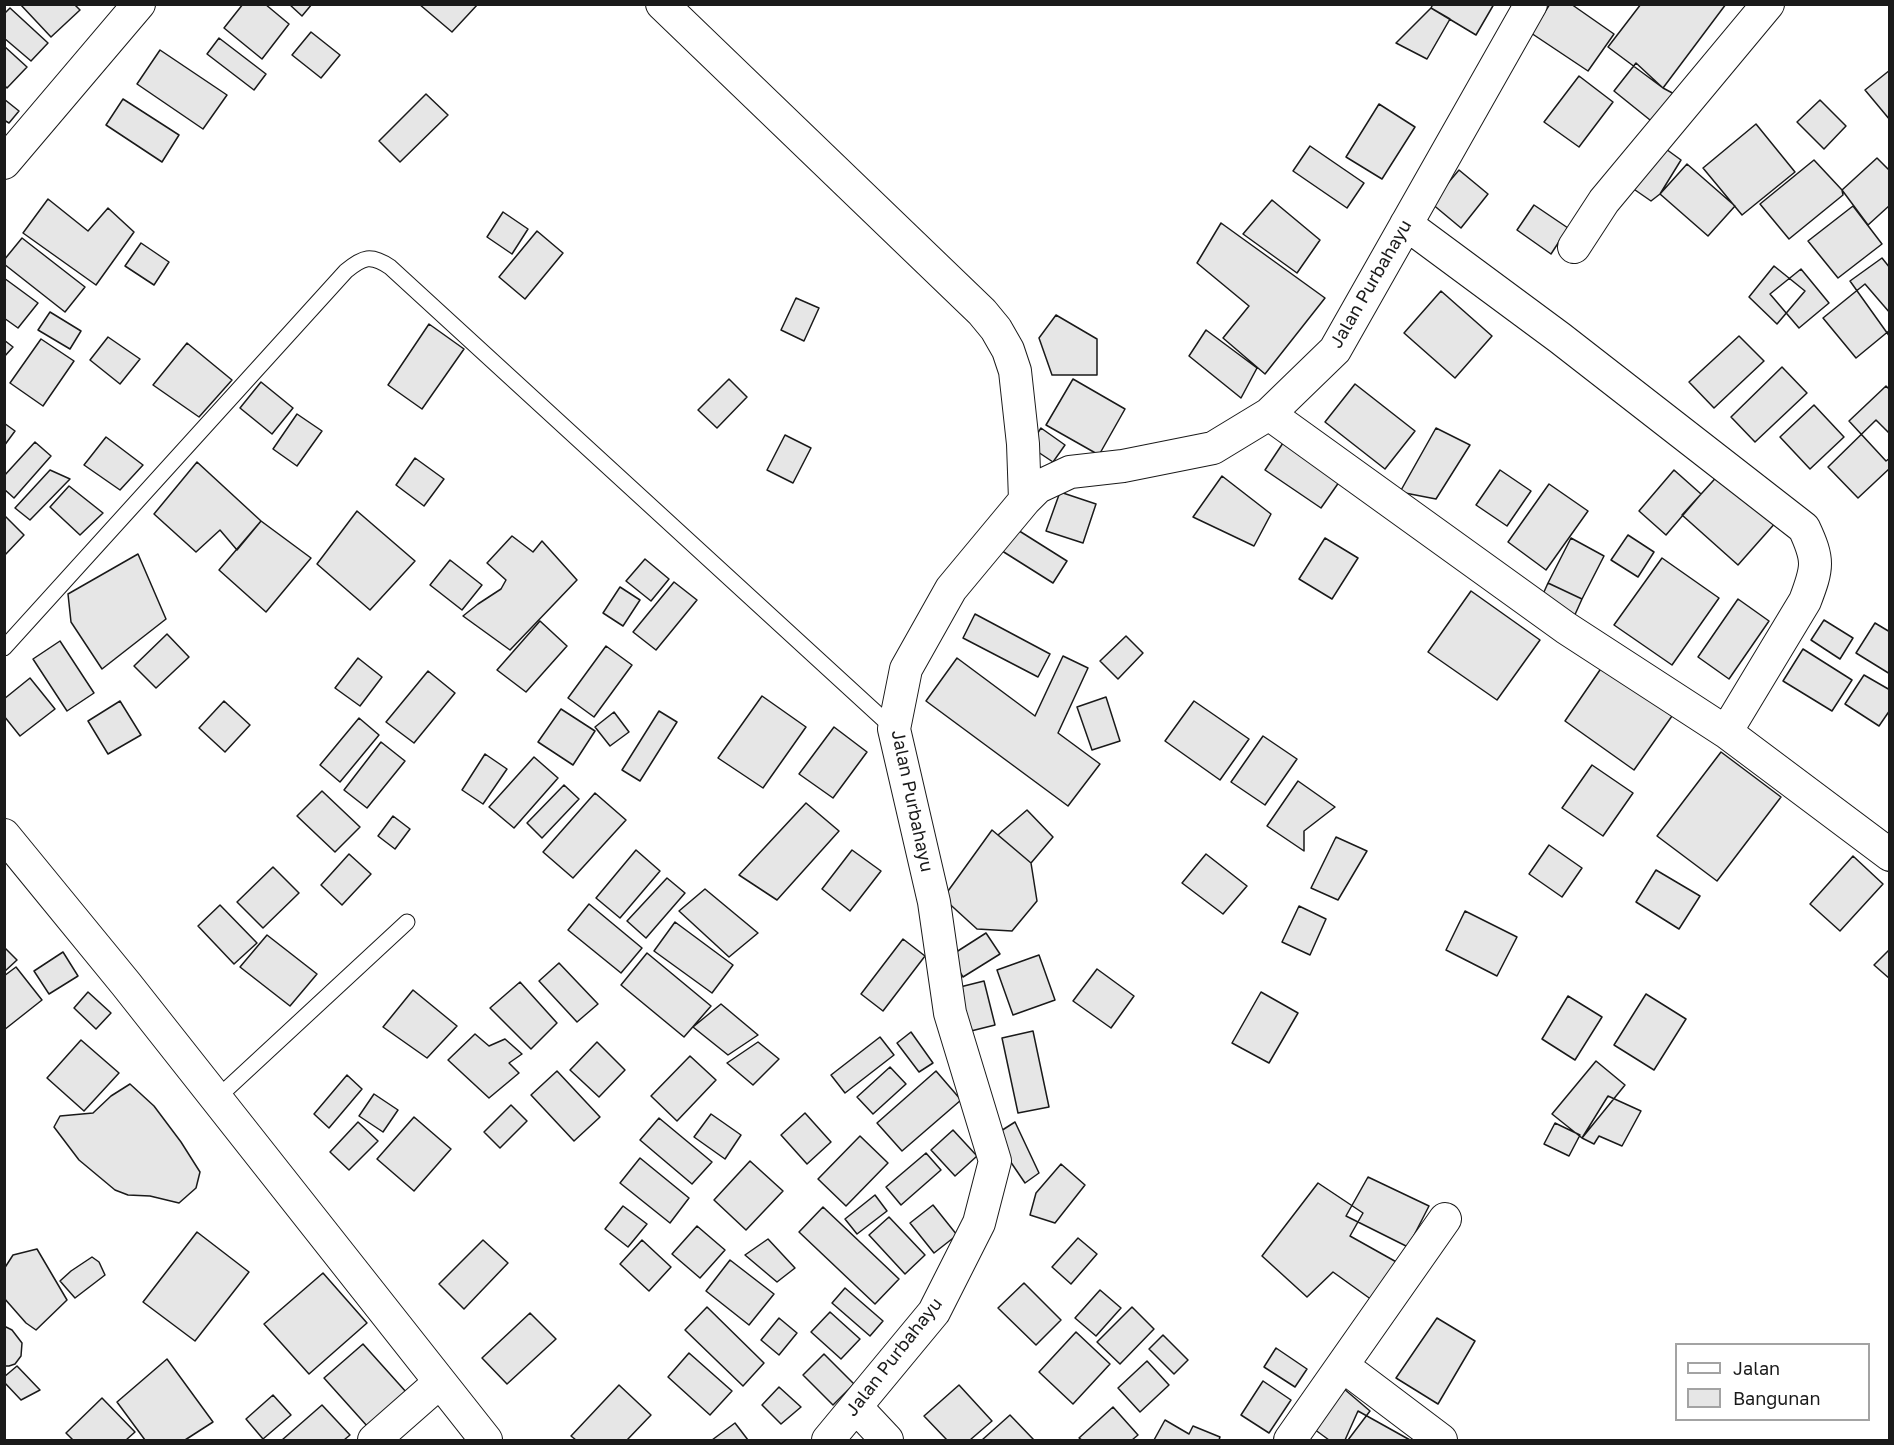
<!DOCTYPE html>
<style>
body{margin:0}
#map{position:relative;width:1894px;height:1445px;overflow:hidden;background:#fff;font-family:"Golos Text",sans-serif}
canvas{display:block}
.frame{position:absolute;inset:0;border:6px solid #1a1a1a;pointer-events:none}
.legend{position:absolute;left:1675px;top:1343px;width:195px;height:78px;box-sizing:border-box;background:#fff;border:2px solid #a3a3a3;margin:0;padding:8px 10px;list-style:none;font-size:18px;color:#1a1a1a}
.legend li{display:flex;align-items:center;gap:12px;height:30px}
.legend b{width:30px;border:2px solid #a3a3a3}
</style>
<div id="map">
<canvas width="1894" height="1445"></canvas>
<div class="frame"></div>
<ul class="legend">
<li><b style="height:8px;background:#fff"></b>Jalan</li>
<li><b style="height:16px;background:#e6e6e6"></b>Bangunan</li>
</ul>
</div>
<script>
const ctx = document.querySelector('canvas').getContext('2d');
ctx.lineJoin = 'round';
function fillPath(path, color) { ctx.fillStyle = color; ctx.fill(path, 'evenodd'); }
function trace(path, color, width, dash) { ctx.strokeStyle = color; ctx.lineWidth = width; ctx.lineCap = dash ? 'butt' : 'round'; ctx.setLineDash(dash || []); ctx.stroke(path); }
function drawText(font, color, halo, rows, align = 'center') {
  ctx.font = font + ' "Golos Text",sans-serif'; ctx.lineWidth = 4.5; ctx.setLineDash([]); ctx.textBaseline = 'middle'; ctx.strokeStyle = halo; ctx.fillStyle = color; for (const [text, x, y, turn = 0] of rows) {
    ctx.save(); ctx.translate(x, y); ctx.rotate((+turn || 0) * Math.PI / 180); ctx.textAlign = isNaN(turn) ? turn : align; if (halo) ctx.strokeText(text, 0, 0); ctx.fillText(text, 0, 0); ctx.restore();
  }
}
const building = new Path2D(`
 M20 4H74L80 10 51 37Z
 M243 4H265L289 24 262 59 224 28Z
 M289 4H312L302 16Z
 M419 4H478L452 32Z
 M1433 4H1494L1476 35 1431 8Z
 M1550 4H1571L1614 34 1588 71 1531 33Z
 M1641 4H1726L1663 88 1608 47Z
 M10 8 48 43 31 61 4 38V14Z
 M1431 8 1450 19 1427 59 1396 43Z
 M311 32 340 55 321 78 292 55Z
 M219 38 266 74 254 90 207 54Z
 M4 46 27 67 7 88 4 85Z
 M160 50 227 95 203 129 137 84Z
 M1636 63 1663 88 1678 96 1655 124 1614 91Z
 M1890 70V120L1865 90Z
 M1579 76 1613 102 1579 147 1544 122Z
 M426 94 448 115 400 162 379 141Z
 M4 99 19 111 9 123 4 120Z
 M123 99 179 135 162 162 106 125Z
 M1820 100 1846 126 1824 149 1797 122Z
 M1379 104 1415 127 1382 179 1346 157Z
 M1756 124 1795 172 1742 215 1703 168Z
 M1655 141 1681 160 1660 194 1651 201 1625 183Z
 M1310 146 1364 183 1347 208 1293 171Z
 M1877 158 1890 171V205L1868 225 1842 190Z
 M1814 160 1842 190 1843 195 1789 239 1760 204Z
 M1687 164 1735 206 1708 236 1660 194Z
 M1459 170 1488 194 1461 228 1431 203Z
 M48 199 88 231 108 208 134 232 96 285 23 233Z
 M1272 200 1320 240 1297 273 1243 234Z
 M1534 205 1568 228 1551 254 1517 230Z
 M1853 206 1882 244 1838 278 1808 241Z
 M503 212 528 229 512 254 487 237Z
 M1221 223 1325 298 1265 374 1223 338 1249 306 1197 263Z
 M537 231 563 253 525 299 499 277Z
 M22 238 85 287 65 312 4 264V260Z
 M141 243 169 262 154 285 125 266Z
 M1882 258 1890 268V337L1850 281Z
 M1774 266 1805 291 1777 324 1749 297Z
 M1801 269 1829 303 1799 328 1770 294Z
 M4 278 38 303 18 328 4 318Z
 M1865 284 1890 313V330L1856 358 1823 318Z
 M1441 291 1492 336 1455 378 1404 333Z
 M796 298 819 308 804 341 781 330Z
 M50 312 81 331 70 349 38 330Z
 M1056 315 1097 339V375H1052L1039 338Z
 M429 324 464 349 422 409 388 385Z
 M1206 330 1257 368 1241 398 1189 356Z
 M1739 336 1764 361 1714 408 1689 382Z
 M108 337 140 359 120 384 90 360Z
 M41 339 74 361 43 406 10 383Z
 M4 340 13 347 4 357Z
 M187 343 232 380 199 417 153 385Z
 M1782 367 1807 393 1755 442 1731 417Z
 M729 379 747 397 717 428 698 410Z
 M1073 379 1125 409 1099 455 1046 425Z
 M261 382 293 408 272 434 240 408Z
 M1355 384 1415 431 1385 469 1325 422Z
 M1886 386 1890 390V458L1886 461 1849 421Z
 M1814 405 1844 437 1810 469 1780 437Z
 M297 414 322 431 297 466 273 449Z
 M1876 420 1890 434V468L1858 498 1828 467Z
 M4 423 15 431 4 446Z
 M1041 428 1065 445 1053 462 1029 446Z
 M1436 428 1470 445 1436 499 1400 492Z
 M785 435 811 448 793 483 767 470Z
 M106 437 143 465 120 490 84 465Z
 M1287 437 1344 475 1321 508 1265 470Z
 M35 442 51 456 14 498 4 489V476Z
 M415 458 444 479 424 506 396 485Z
 M197 462 261 521 237 550 220 530 196 552 154 514Z
 M50 470 70 479 30 520 15 508Z
 M1500 470 1531 491 1507 526 1476 505Z
 M1674 470 1701 494 1666 535 1639 511Z
 M1722 471 1777 521 1738 565 1682 515Z
 M1222 476 1271 514 1254 546 1193 517Z
 M1549 484 1588 511 1546 570 1508 542Z
 M69 486 103 513 80 535 50 507Z
 M1060 492 1096 504 1083 543 1046 531Z
 M357 511 415 561 370 610 317 564Z
 M4 515 24 535 4 556Z
 M261 521 311 558 266 612 219 570Z
 M1013 527 1067 561 1053 583 999 549Z
 M1628 535 1654 552 1638 577 1611 560Z
 M512 536 533 552 542 541 577 580 510 650 463 616 478 604 501 589 506 580 487 563Z
 M1325 538 1358 558 1332 599 1299 579Z
 M1571 538 1604 556 1582 599 1548 583Z
 M138 554 166 619 102 669 71 622 68 594Z
 M1662 558 1719 598 1672 665 1614 625Z
 M645 559 669 579 651 601 626 581Z
 M450 560 482 585 462 610 430 585Z
 M674 582 697 600 656 650 633 632Z
 M1548 583 1582 599 1573 619 1539 603Z
 M620 587 640 600 623 626 603 613Z
 M1471 591 1540 640 1497 700 1428 652Z
 M1738 599 1769 621 1729 679 1698 657Z
 M975 614 1050 654 1038 677 963 638Z
 M1824 620 1853 638 1840 659 1811 640Z
 M540 621 567 646 526 692 497 670Z
 M1875 623 1890 632V674L1856 653Z
 M167 634 189 657 156 688 134 666Z
 M1126 636 1143 653 1118 679 1100 661Z
 M60 641 94 693 67 711 33 659Z
 M606 646 632 665 594 717 568 698Z
 M1803 649 1852 680 1832 711 1783 681Z
 M1063 656 1088 668 1058 733 1100 764 1068 806 926 701 957 658 1035 716Z
 M358 658 382 677 360 706 335 688Z
 M1602 667 1672 716 1634 770 1565 721Z
 M428 671 455 693 414 743 386 722Z
 M1864 675 1890 690V710L1879 726 1845 704Z
 M30 678 55 709 20 736 4 716V699Z
 M762 696 806 727 763 788 718 758Z
 M1106 697 1120 741 1092 750 1077 707Z
 M120 701 141 735 108 754 88 721Z
 M224 701 250 725 225 752 199 728Z
 M1194 701 1249 739 1220 780 1165 741Z
 M561 709 595 731 573 765 538 742Z
 M659 711 677 722 640 781 622 770Z
 M614 712 629 732 610 746 595 727Z
 M359 718 379 735 340 782 320 765Z
 M834 727 867 752 833 798 799 774Z
 M1263 736 1297 759 1265 805 1231 782Z
 M381 742 405 761 367 808 344 790Z
 M1721 752 1781 797 1717 881 1657 836Z
 M485 754 507 769 483 804 462 790Z
 M534 757 558 778 514 828 489 807Z
 M1592 765 1633 793 1603 836 1562 808Z
 M1298 781 1335 807 1304 831V851L1267 826Z
 M564 785 579 799 542 838 527 823Z
 M322 791 360 827 335 852 297 816Z
 M595 793 626 820 573 878 543 852Z
 M806 803 839 831 777 900 739 875Z
 M1027 810 1053 837 1031 863 998 835Z
 M393 816 410 829 395 849 378 836Z
 M992 830 1031 863 1037 901 1012 931 977 929 943 898Z
 M1336 837 1367 851 1338 900 1311 888Z
 M1549 845 1582 868 1562 897 1529 874Z
 M636 850 660 871 620 918 596 898Z
 M852 850 881 871 850 911 822 889Z
 M349 854 371 874 342 905 321 885Z
 M1206 854 1247 886 1223 914 1182 883Z
 M1853 856 1883 884 1840 931 1810 904Z
 M273 867 299 893 263 928 237 902Z
 M1656 870 1700 896 1679 929 1636 902Z
 M667 878 685 893 646 938 627 921Z
 M705 889 758 933 729 957 679 911Z
 M589 904 642 948 621 973 568 930Z
 M220 905 257 943 234 964 198 926Z
 M1299 906 1326 919 1310 955 1282 942Z
 M1465 911 1517 937 1497 976 1446 950Z
 M675 922 733 965 712 993 654 951Z
 M986 933 1000 954 963 977 950 956Z
 M267 935 317 974 290 1006 240 967Z
 M903 939 925 956 883 1011 861 994Z
 M4 947 17 960 4 972Z
 M1890 949V979L1874 965Z
 M63 952 78 976 49 994 34 971Z
 M647 953 711 1006 684 1037 621 985Z
 M1039 955 1055 1000 1013 1015 997 970Z
 M559 963 598 1004 577 1022 539 981Z
 M16 967 42 1000 4 1030V976Z
 M1097 969 1134 996 1111 1028 1073 1001Z
 M984 981 995 1025 967 1032 956 988Z
 M520 982 557 1023 531 1049 490 1008Z
 M413 990 457 1026 427 1058 383 1027Z
 M88 992 111 1013 96 1029 74 1008Z
 M1261 992 1298 1013 1269 1063 1232 1043Z
 M1646 994 1686 1019 1654 1070 1614 1045Z
 M1568 996 1602 1017 1575 1060 1542 1039Z
 M721 1004 758 1035 728 1055 693 1027Z
 M1033 1031 1049 1107 1018 1113 1002 1038Z
 M911 1032 933 1063 919 1072 897 1043Z
 M475 1034 489 1046 505 1039 522 1054 509 1063 519 1073 489 1098 448 1060Z
 M880 1037 894 1055 845 1093 831 1075Z
 M81 1040 119 1073 84 1111 47 1078Z
 M597 1042 625 1070 599 1097 570 1070Z
 M758 1042 779 1059 753 1085 727 1063Z
 M690 1056 716 1080 677 1121 651 1096Z
 M1596 1061 1625 1085 1582 1138 1552 1114Z
 M890 1067 906 1084 873 1114 857 1097Z
 M557 1071 600 1117 574 1141 531 1095Z
 M936 1071 961 1100 902 1151 877 1123Z
 M347 1075 362 1089 329 1128 314 1114Z
 M130 1084 154 1106 181 1142 200 1172 196 1188 179 1203 150 1196 128 1195 115 1190 79 1160 54 1127 60 1116 93 1113 111 1096Z
 M374 1094 398 1110 383 1132 359 1116Z
 M1608 1096 1641 1111 1622 1146 1599 1136 1594 1144 1582 1138Z
 M511 1105 527 1121 500 1148 484 1132Z
 M805 1113 831 1142 807 1164 781 1135Z
 M711 1114 741 1135 725 1159 694 1137Z
 M414 1117 451 1149 414 1191 377 1159Z
 M659 1118 712 1162 692 1184 640 1140Z
 M358 1122 378 1141 349 1170 330 1152Z
 M1015 1122 1039 1173 1025 1183 993 1136Z
 M1555 1123 1580 1135 1569 1156 1544 1144Z
 M953 1130 977 1156 955 1176 931 1150Z
 M860 1136 888 1163 846 1206 818 1179Z
 M926 1153 941 1170 901 1205 886 1187Z
 M640 1158 689 1198 670 1223 620 1183Z
 M750 1161 783 1191 746 1230 714 1200Z
 M1061 1164 1085 1185 1055 1223 1030 1215 1036 1193Z
 M1368 1177 1429 1206 1408 1247 1346 1216Z
 M1318 1183 1363 1213 1350 1236 1400 1264 1372 1300 1333 1272 1307 1297 1262 1256Z
 M875 1195 887 1211 857 1234 845 1219Z
 M933 1205 957 1235 934 1253 910 1223Z
 M623 1206 647 1224 628 1247 605 1229Z
 M823 1207 899 1279 875 1304 799 1232Z
 M889 1217 925 1255 905 1274 869 1235Z
 M697 1226 725 1250 700 1278 672 1254Z
 M197 1232 249 1272 195 1341 143 1302Z
 M1078 1238 1097 1254 1071 1284 1052 1267Z
 M768 1239 795 1268 777 1282 745 1255Z
 M483 1240 508 1263 464 1309 439 1284Z
 M642 1240 671 1267 649 1291 620 1264Z
 M37 1249 67 1300 36 1330 26 1323 4 1298V1269L13 1255Z
 M92 1257 99 1262 105 1275 75 1298 60 1281 71 1271Z
 M730 1260 774 1294 749 1325 706 1291Z
 M323 1273 367 1323 309 1374 264 1324Z
 M1024 1283 1061 1320 1036 1345 998 1308Z
 M845 1288 883 1321 870 1336 832 1303Z
 M1100 1290 1121 1308 1096 1336 1075 1318Z
 M707 1307 764 1363 743 1386 685 1330Z
 M1132 1307 1154 1329 1120 1364 1097 1342Z
 M830 1312 860 1339 841 1359 811 1332Z
 M530 1313 556 1339 507 1384 482 1358Z
 M779 1318 797 1333 779 1355 761 1340Z
 M1437 1318 1475 1341 1438 1404 1396 1378Z
 M4 1326 12 1330 22 1343 21 1356 15 1364 9 1366H4Z
 M1076 1332 1110 1364 1073 1404 1039 1372Z
 M1163 1335 1188 1360 1174 1374 1149 1349Z
 M363 1344 407 1393 368 1427 324 1378Z
 M1276 1348 1307 1369 1295 1387 1264 1367Z
 M689 1353 732 1391 710 1415 668 1377Z
 M824 1354 854 1384 833 1405 803 1375Z
 M167 1359 213 1422 185 1440H145L117 1402Z
 M1147 1361 1169 1385 1140 1412 1118 1388Z
 M17 1366 40 1390 21 1400 4 1382V1377Z
 M1263 1381 1291 1400 1269 1433 1241 1415Z
 M619 1385 651 1415 627 1440H576L571 1436Z
 M959 1385 992 1421 970 1440H947L924 1416Z
 M779 1387 801 1407 781 1424 762 1405Z
 M1343 1388 1370 1411 1348 1440H1329L1314 1429Z
 M273 1395 291 1415 263 1439 246 1419Z
 M102 1398 135 1432 126 1440H73L66 1433Z
 M322 1405 350 1435 344 1440H282Z
 M1113 1407 1138 1435 1132 1440H1082L1079 1438Z
 M1358 1411 1410 1440H1345Z
 M1010 1415 1034 1440H982Z
 M1165 1420 1189 1434 1193 1426 1220 1437 1219 1440H1154Z
 M735 1423 748 1440H712Z`);
const service = new Path2D(`
 M4 648 346 271C363 257 371 254 390 267L894 729
 M216 1099 407 922`);
const minor = new Path2D(`
 M662 4 982 312 996 329 1008 350 1015 371 1023 444 1025 500
 M4 163 139 4
 M1406 224 1560 338 1804 528C1819 560 1818 567 1805 601L1726 732
 M1574 247 1604 201 1768 4
 M1269 414 1566 628 1726 732 1890 855
 M4 835 126 984 486 1440
 M1343 1366 1441 1440
 M856 1407 887 1440
 M374 1440 440 1382
 M828 1440 934 1312 979 1223 995 1161 950 1013 934 902 894 729 906 669 951 589 1025 500 1038 487 1070 472 1123 466 1213 448 1269 414 1335 350 1531 4
 M1290 1440 1445 1219`);
const streetNames = [
 ["Jalan Purbahayu",1371,284,-60],
 ["Jalan Purbahayu",912,801,78],
 ["Jalan Purbahayu",894,1357,-52]
];
fillPath(building, '#e6e6e6');
trace(building, '#1a1a1a', 1.5);
trace(service, '#1a1a1a', 17);
trace(minor, '#1a1a1a', 34);
trace(service, '#fff', 15);
trace(minor, '#fff', 32);
drawText('18px', '#1a1a1a', '#fff', streetNames);
</script>
